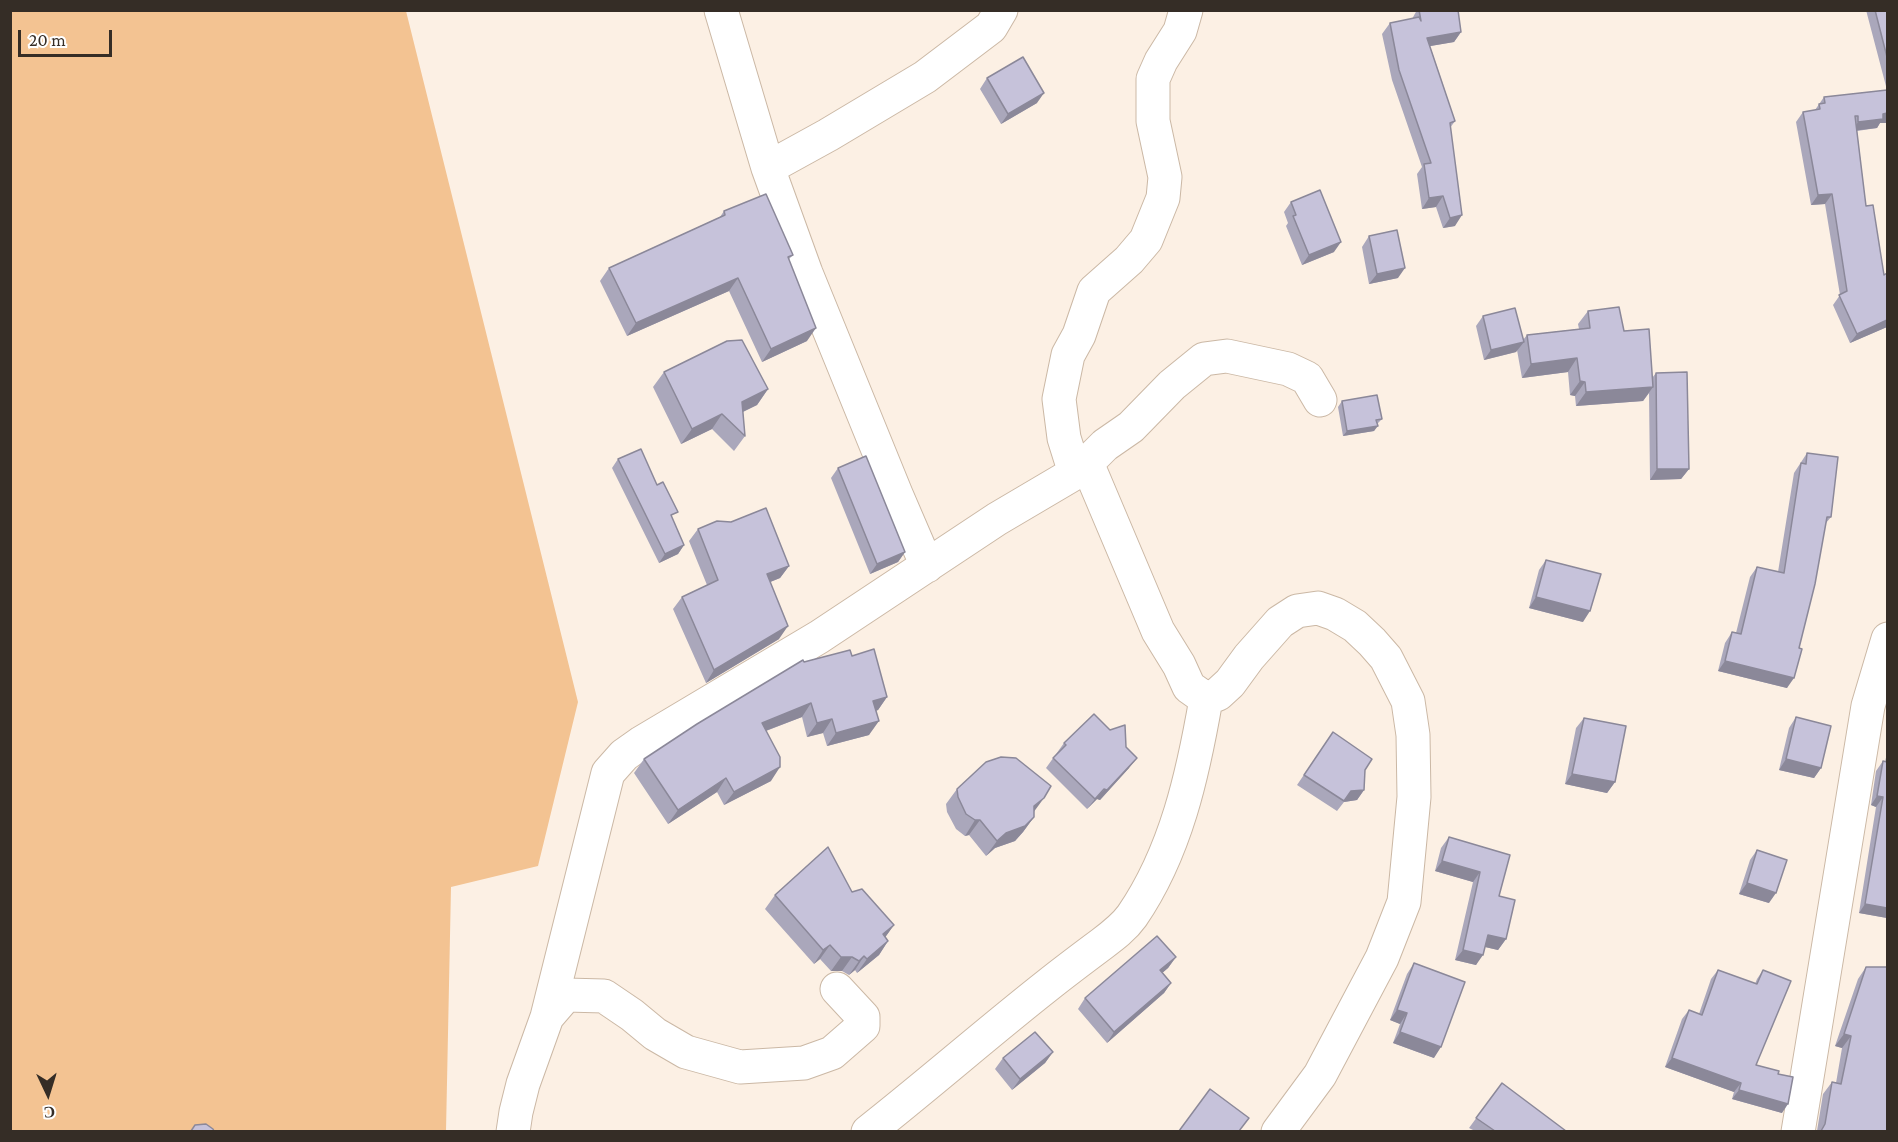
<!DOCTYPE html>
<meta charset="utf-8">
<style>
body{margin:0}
#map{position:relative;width:1898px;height:1142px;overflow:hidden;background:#fcf0e4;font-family:"Crimson Pro",serif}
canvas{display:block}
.frame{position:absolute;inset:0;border:12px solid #352d26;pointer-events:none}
.north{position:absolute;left:18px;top:1064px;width:60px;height:60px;-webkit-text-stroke:4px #fff;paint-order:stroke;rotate:176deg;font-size:16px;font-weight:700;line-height:24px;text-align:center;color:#352d26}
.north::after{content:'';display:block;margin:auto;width:21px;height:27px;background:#352d26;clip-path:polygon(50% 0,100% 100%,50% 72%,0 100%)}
.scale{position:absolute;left:18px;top:30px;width:94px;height:27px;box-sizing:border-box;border:3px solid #352d26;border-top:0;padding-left:8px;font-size:18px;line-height:21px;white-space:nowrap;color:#352d26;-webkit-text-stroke:4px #fff;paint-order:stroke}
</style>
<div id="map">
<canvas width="1898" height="1142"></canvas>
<div class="frame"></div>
<div class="north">С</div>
<div class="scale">20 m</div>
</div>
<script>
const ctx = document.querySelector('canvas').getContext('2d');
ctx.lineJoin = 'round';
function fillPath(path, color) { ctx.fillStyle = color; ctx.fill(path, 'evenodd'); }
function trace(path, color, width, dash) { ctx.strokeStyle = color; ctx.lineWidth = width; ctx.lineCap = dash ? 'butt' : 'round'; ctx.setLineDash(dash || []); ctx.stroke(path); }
const green = new Path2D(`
 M10 11H406L578 702 538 866 451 887 446 1131H11Z`);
const minor = new Path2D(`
 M721 10 768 168 806 273 896 494 927 566
 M768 168 828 135 925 77 991 27 1001 10
 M1087 463 1105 445 1131 427 1172 385 1204 359 1227 356 1288 369 1307 378 1320 400
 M1075 473 1064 438 1059 399 1068 355 1079 335 1094 291 1129 260 1146 240 1163 198 1165 177 1153 121V79L1161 61 1180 31 1186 10
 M547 1017 566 995 604 996 632 1015 655 1034 686 1052 740 1067 804 1063 832 1053 863 1026V1017L837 989
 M513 1132 516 1112 523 1084 547 1017 608 773 624 755 641 743 819 637 997 519 1075 473 1087 463 1158 631 1179 665 1189 687 1206 699 1218 694 1230 683 1249 657 1280 622 1297 611 1318 608 1335 614 1355 626 1372 642 1386 658 1408 701 1413 735 1414 797 1404 902 1382 958 1320 1075 1278 1132
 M868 1132C929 1084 987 1033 1048 985 1063 973 1079 961 1095 949 1108 939 1122 930 1132 916 1176 852 1193 774 1206 699
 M1798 1132 1868 706 1888 639`);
const wall = new Path2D(`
 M1417 10H1458L1461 32 1454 42 1430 46 1455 121 1450 128 1455 226 1443 228 1436 207 1422 209 1417 174 1422 167 1392 80 1382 34 1390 23 1412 19Z
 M1866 10H1887V123H1880L1877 128 1857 131 1866 206 1887 327 1850 343 1833 305 1840 295 1825 204 1811 205 1796 122 1803 112 1815 110 1824 97 1887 90Z
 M987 78 1037 103 1001 124 980 89Z
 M1291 202 1334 252 1302 265 1286 226 1288 223 1284 212Z
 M724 211 793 255 789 259 807 341 762 362 729 291 627 336 600 281 609 268 720 217Z
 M1369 236 1398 278 1369 284 1362 247Z
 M1588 311 1624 331 1652 378 1656 373 1689 469 1681 479 1650 480 1649 393 1643 401 1576 406 1575 396 1570 395 1568 372 1522 378 1517 350 1516 352 1484 360 1476 326 1483 316 1523 340 1527 335 1579 329 1578 324Z
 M664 372 768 389 757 405 743 412 745 436 734 451 712 429 681 444 653 387Z
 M1342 401 1382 419 1377 424 1374 431 1343 436 1338 407Z
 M1807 453 1831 517 1826 523 1787 688 1718 671 1725 643 1732 632 1736 633 1750 577 1757 567 1778 572 1794 473Z
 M618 459 684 545 678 554 659 563 612 468Z
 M838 468 905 552 898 562 870 574 831 478Z
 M698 529 789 566 780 578 770 582 779 639 706 683 673 609 682 597 707 585 689 541Z
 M1546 560 1583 622 1529 608 1539 570Z
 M852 656 887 697 878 710 876 711 869 735 827 746 823 733 807 737 802 717 766 731 771 781 724 805 717 792 668 824 634 773 644 759 804 662Z
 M1796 717 1821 768 1814 778 1779 770 1789 728Z
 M1584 718 1615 782 1607 793 1565 784 1576 728Z
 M1333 732 1365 770 1364 790 1357 800 1344 802 1337 811 1297 785Z
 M1064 743 1126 747 1129 768 1100 800 1097 799 1087 809 1046 768Z
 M1887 753V918L1859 913 1876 807 1871 805 1876 771 1883 761 1885 762Z
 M957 789 1034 813V817L1023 832 1015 841 995 848 986 856 969 835 965 836 956 829 947 812 946 804Z
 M1449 837 1510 855 1499 896 1506 939 1498 950 1485 947 1476 965 1455 960 1473 882 1435 871 1441 848Z
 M1757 850 1769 903 1739 894 1750 860Z
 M852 892 894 925 885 937 888 941 879 955 857 973 855 970 849 975 842 971H831L820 959 814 964 765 909 775 895Z
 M1176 957 1168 968 1162 973 1171 983 1164 993 1107 1043 1078 1009 1085 998Z
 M1414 963 1434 1058 1393 1043 1400 1024 1390 1020 1407 974Z
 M1866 967 1887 1131H1817L1823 1094 1832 1082 1836 1083 1842 1048 1835 1046 1858 979Z
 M1718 970 1755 984 1757 979 1763 970 1756 1065 1778 1074 1782 1113 1732 1099 1734 1092 1665 1067 1682 1019 1689 1010 1699 1014 1711 979Z
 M1053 1052 1045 1063 1012 1090 995 1069 1003 1058Z
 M1502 1083 1566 1131H1475L1469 1128Z`);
const shadedWall = new Path2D(`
 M1461 32 1454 42 1419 48 1427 38Z
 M1044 93 1037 103 1001 124 1008 114Z
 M1887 113V123H1880L1877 128 1852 131 1858 122 1883 114Z
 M1832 194 1825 204 1811 205 1818 195Z
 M1443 196 1436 207 1422 209 1429 198Z
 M1462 215 1455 226 1443 228 1450 218Z
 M1341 242 1334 252 1302 265 1309 255Z
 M1405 268 1398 278 1369 284 1377 274Z
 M738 278 729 291 627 336 636 323Z
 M1887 320V327L1850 343 1857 334Z
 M816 328 807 341 762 362 771 349Z
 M1524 342 1516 352 1484 360 1491 350Z
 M1577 358 1568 372 1522 378 1531 364Z
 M1580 381 1585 382 1575 396 1570 395Z
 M1653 387 1643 401 1576 406 1586 392Z
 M768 389 757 405 732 417 742 402Z
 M722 414 712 429 681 444 692 429Z
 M1378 426 1374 431 1343 436 1347 431Z
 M1657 469H1689L1681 479 1650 480Z
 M684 545 678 554 659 563 665 554Z
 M905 552 898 562 870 574 877 564Z
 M789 566 780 578 758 587 767 574Z
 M1536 597 1590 611 1583 622 1529 608Z
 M788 626 779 639 706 683 714 670Z
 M1725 661 1794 678 1787 688 1718 671Z
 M887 697 878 710 864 714 873 701Z
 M811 703 802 717 752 736 762 723Z
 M832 719 823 733 807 737 817 723Z
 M879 721 869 735 827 746 836 733Z
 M1137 758 1129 768 1100 800 1097 799 1087 809 1095 799Z
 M1786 759 1821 768 1814 778 1779 770Z
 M780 767 771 781 724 805 734 792Z
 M1572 774 1615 782 1607 793 1565 784Z
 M726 778 717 792 668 824 678 810Z
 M1364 790 1357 800 1344 802 1351 791Z
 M1877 796 1883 797 1876 807 1871 805Z
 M1044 798 1033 813 1034 806Z
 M1034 817 1023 832 1015 841 995 848 986 856 997 841 1006 833Z
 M975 820H980L969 835 965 836Z
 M1442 861 1480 872 1473 882 1435 871Z
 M1747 883 1776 893 1769 903 1739 894Z
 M1865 904 1887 908V918L1859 913Z
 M894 925 884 939 883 934Z
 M1488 935 1506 939 1498 950 1481 946Z
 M888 941 879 955 857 973 867 959Z
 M830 945 820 959 814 964 823 950Z
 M1463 950 1483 955 1476 965 1455 960Z
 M864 956 855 970 849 975 859 961Z
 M841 957H852L842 971H831Z
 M1176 957 1168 968 1153 981 1160 970Z
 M1171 983 1164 993 1107 1043 1114 1032Z
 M1397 1010 1407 1013 1400 1024 1390 1020Z
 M1400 1032 1441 1047 1434 1058 1393 1043Z
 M1844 1034 1851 1036 1842 1048 1835 1046Z
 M1053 1052 1045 1063 1012 1090 1020 1079Z
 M1672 1058 1741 1083 1734 1092 1665 1067Z
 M1739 1090 1788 1104 1782 1113 1732 1099Z`);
const building = new Path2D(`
 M1419 10H1458L1461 32 1427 38 1455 121 1450 123 1462 215 1450 218 1443 196 1429 198 1424 164 1431 163 1399 70 1390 23 1419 17 1421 21Z
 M1875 10H1887V57Z
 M1023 57 1044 93 1008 114 987 78Z
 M1887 90V113L1883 114V119L1858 122V116H1855L1866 206 1873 205 1884 275 1887 273V320L1857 334 1839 295 1847 291 1832 194 1818 195 1803 112 1820 109 1819 104 1825 103 1824 97Z
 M1320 190 1341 242 1309 255 1293 216 1296 215 1291 202Z
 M766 194 793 255 788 257 816 328 771 349 738 278 636 323 609 268 725 215 724 211Z
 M1397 230 1405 268 1377 274 1369 236Z
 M1619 307 1624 331 1649 329 1653 387 1586 392 1585 382 1580 381 1577 358 1531 364 1527 335 1590 328 1588 311Z
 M1515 308 1524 342 1491 350 1483 316Z
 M742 340 768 389 742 402 745 436 722 414 692 429 664 372 727 341Z
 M1687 372 1689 469H1657L1656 373Z
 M1377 395 1382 419 1376 420 1378 426 1347 431 1342 401Z
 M641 449 657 485 663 482 678 512 671 515 684 545 665 554 618 459Z
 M1807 453 1838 457 1831 517H1827L1815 584 1799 648 1802 649 1794 678 1725 661 1732 632 1741 634 1757 567 1784 573 1801 463 1806 464Z
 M866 456 905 552 877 564 838 468Z
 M766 508 789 566 767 574 788 626 714 670 682 597 718 580 698 529 717 521 731 522Z
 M1546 560 1601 574 1590 611 1536 597Z
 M874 649 887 697 873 701 879 721 836 733 832 719 817 723 811 703 762 723 780 757V767L734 792 726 778 678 810 644 759 697 724 803 660 804 662 850 650 852 656Z
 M1094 714 1110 730 1125 725 1126 747 1137 758 1107 790 1104 789 1095 799 1053 758 1066 745 1064 743Z
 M1796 717 1831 726 1821 768 1786 759Z
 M1584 718 1626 726 1615 782 1572 774Z
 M1333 732 1372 759 1365 770 1364 790 1351 791 1344 801 1304 775Z
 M1001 757 1016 758 1051 786 1044 798 1034 806V817L1025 826 1006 833 997 841 980 820H975L966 814 958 797 957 789 986 762Z
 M1883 761 1887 762V908L1865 904 1883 797 1877 796Z
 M1449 837 1510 855 1499 896 1515 900 1506 939 1488 935 1483 955 1463 950 1480 872 1442 861Z
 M828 847 852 892 862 889 894 925 883 934 888 941 867 959 864 956 859 961 852 957H841L830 945 823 950 775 895Z
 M1757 850 1787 860 1776 893 1747 883Z
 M1157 936 1176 957 1160 970 1171 983 1114 1032 1085 998Z
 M1414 963 1465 982 1441 1047 1400 1032 1407 1013 1397 1010Z
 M1866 967H1887V1131H1821L1825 1124 1832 1082 1841 1084 1851 1036 1844 1034Z
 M1718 970 1757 984 1763 970 1791 981 1756 1065 1779 1071 1778 1074 1793 1077 1788 1104 1739 1090 1741 1083 1672 1058 1689 1010 1702 1015Z
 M1035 1032 1053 1052 1020 1079 1003 1058Z
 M1502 1083 1566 1131H1495L1476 1118Z
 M1210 1089 1249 1118 1239 1131H1179Z
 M206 1124 213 1129 214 1131H191L195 1125Z`);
fillPath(green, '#f3c392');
trace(minor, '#cbb8a5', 35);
trace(minor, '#fff', 33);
fillPath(wall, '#aaa7bb');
fillPath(shadedWall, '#8b8899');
fillPath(building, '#c6c2da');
trace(building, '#8b8899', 1.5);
</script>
